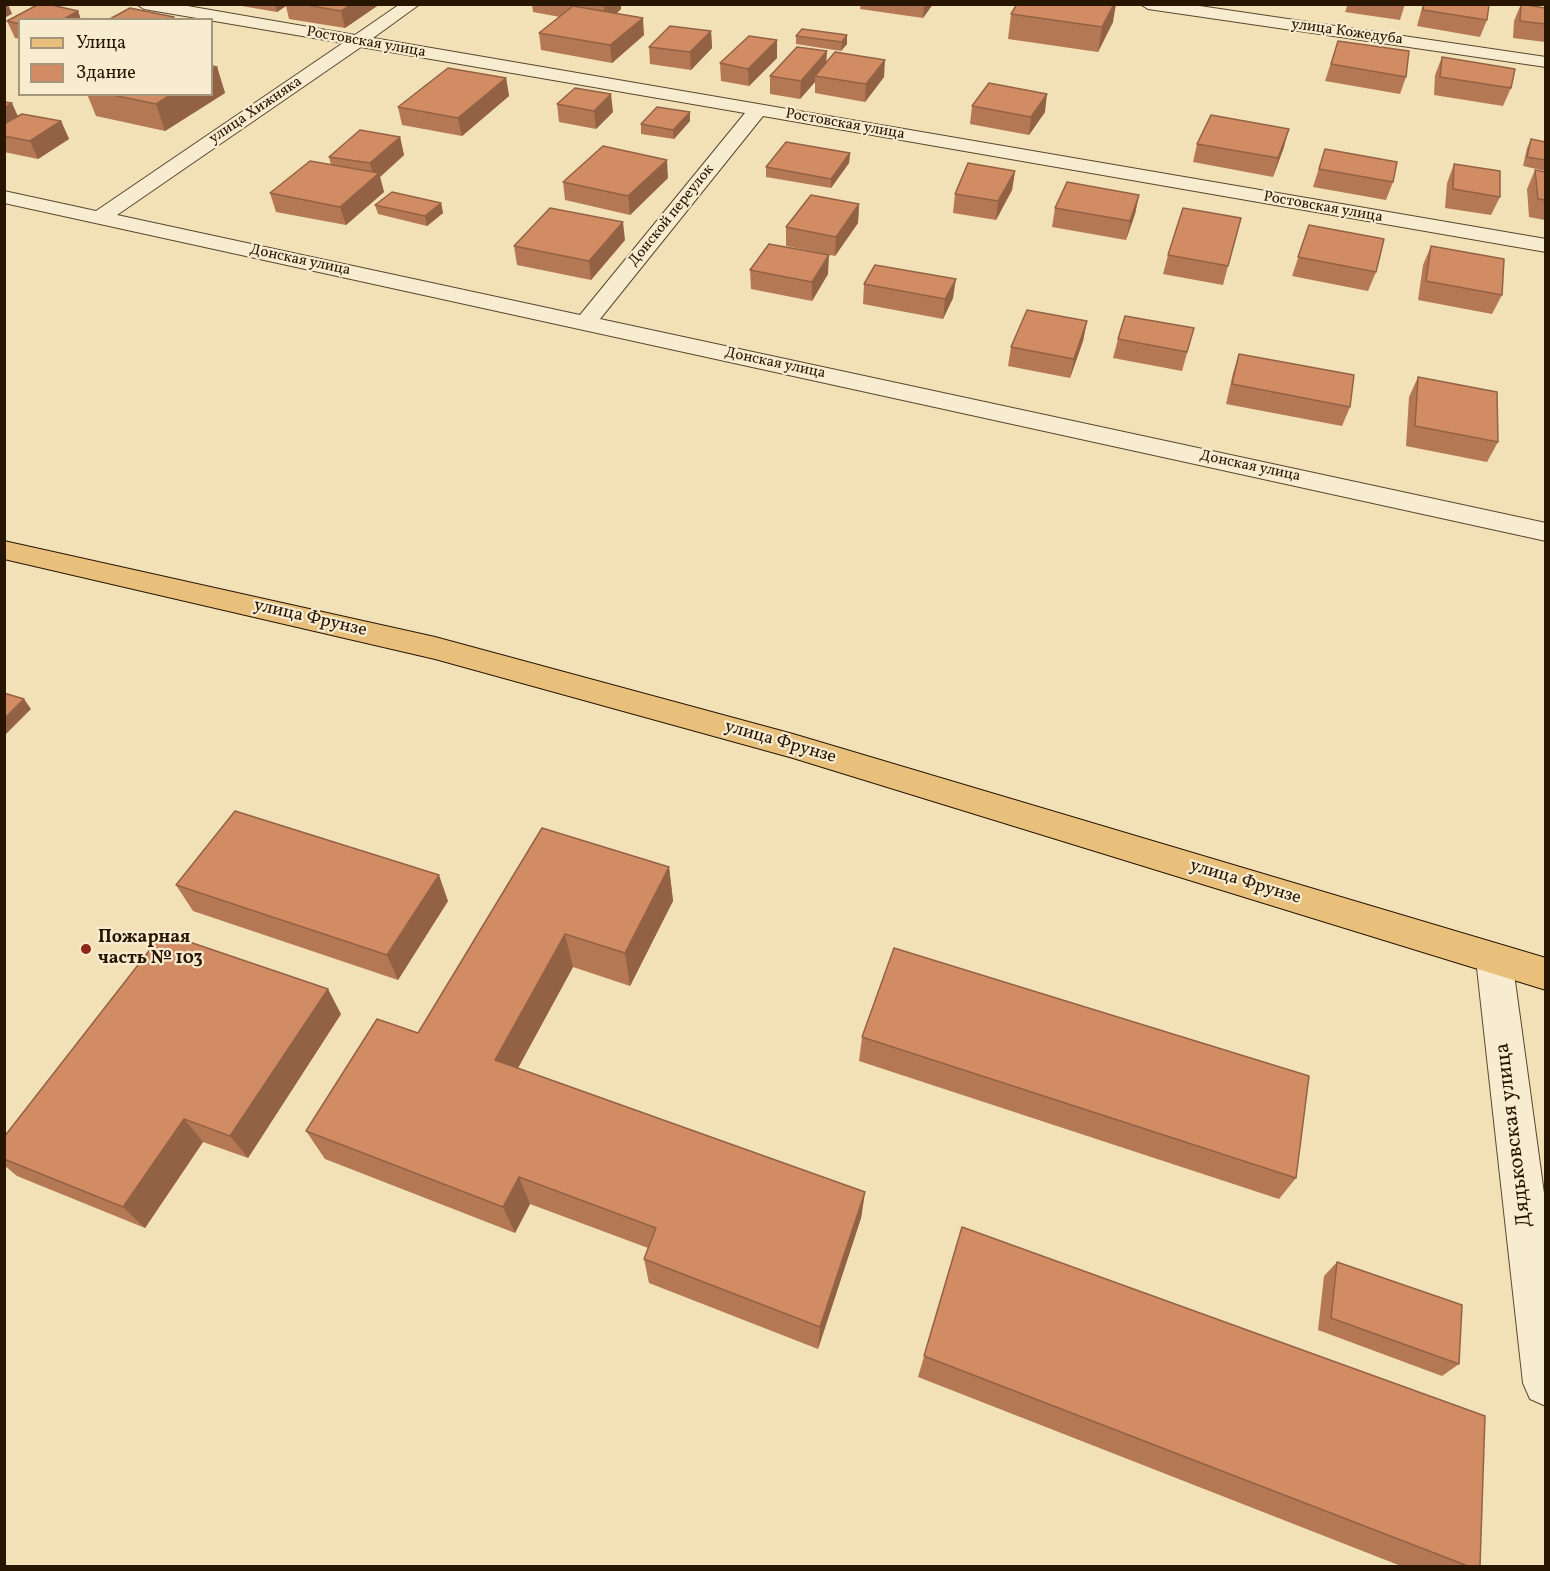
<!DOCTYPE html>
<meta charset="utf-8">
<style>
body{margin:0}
#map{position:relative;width:1550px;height:1571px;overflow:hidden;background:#f2e0b6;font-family:Vollkorn,serif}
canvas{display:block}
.frame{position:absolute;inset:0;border:6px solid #271500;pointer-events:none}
.legend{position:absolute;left:18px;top:18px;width:195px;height:78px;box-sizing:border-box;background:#f7ebd0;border:2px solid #a4957d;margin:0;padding:8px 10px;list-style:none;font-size:18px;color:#271500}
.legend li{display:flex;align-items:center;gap:12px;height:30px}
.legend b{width:30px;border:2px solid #a4957d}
</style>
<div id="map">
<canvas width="1550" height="1571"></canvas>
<div class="frame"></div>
<ul class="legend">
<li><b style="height:8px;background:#e9c07b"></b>Улица</li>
<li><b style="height:16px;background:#d28c63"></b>Здание</li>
</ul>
</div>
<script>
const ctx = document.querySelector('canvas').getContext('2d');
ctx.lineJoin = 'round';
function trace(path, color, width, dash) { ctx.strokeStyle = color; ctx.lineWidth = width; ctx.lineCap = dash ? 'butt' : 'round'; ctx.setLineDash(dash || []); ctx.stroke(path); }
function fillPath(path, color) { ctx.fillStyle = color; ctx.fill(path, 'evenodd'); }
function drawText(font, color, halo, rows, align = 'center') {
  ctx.font = font + ' Vollkorn,serif'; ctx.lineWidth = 4.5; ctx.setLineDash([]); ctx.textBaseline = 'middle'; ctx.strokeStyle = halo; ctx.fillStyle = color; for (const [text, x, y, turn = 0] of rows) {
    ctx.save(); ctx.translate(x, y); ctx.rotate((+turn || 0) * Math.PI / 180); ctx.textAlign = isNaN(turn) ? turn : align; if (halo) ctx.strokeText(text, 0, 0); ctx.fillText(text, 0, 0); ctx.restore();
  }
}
const minor = new Path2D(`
 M136 4H176L355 35 400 4H420L373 38 1546 239V252L763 116 600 319 1546 523V541L4 203V191L96 211 343 43 144 9ZM361 47 745 113 580 315 117 215Z
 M1140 4H1186L1546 57V67L1148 9Z
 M1494 943 1507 948 1512 959 1546 1208V1406L1530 1399 1523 1383 1476 959 1481 948Z`);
const primary = new Path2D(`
 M4 541 435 637 793 734 1546 958V990L793 758 435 659 4 559Z`);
const wall = new Path2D(`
 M380 4 345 28 289 19 286 6 277 12 230 4Z
 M532 4H621V9L616 14 644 35 612 63 541 50 539 33 560 17 533 12Z
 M861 4H933L923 18 860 9Z
 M1348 4H1405L1400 20 1345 12Z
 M1423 4H1487V20L1480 37 1417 26Z
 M1521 4 1545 8V42L1513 38 1514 21Z
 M78 11 81 20H20V39L15 38 7 21Z
 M1011 14 1113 22 1098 52 1008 39Z
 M711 31 712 48 691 70 650 64 649 47Z
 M847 35V44L841 51 796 44V36Z
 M1338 41 1406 77 1400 94 1325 81Z
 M1442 57 1511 88 1503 106 1434 95 1435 75Z
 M777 58 749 86 721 81 720 63Z
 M826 62 884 77 865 102 815 93V82L800 99 770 94V76Z
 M217 67 225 93 165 131 96 116 87 94H212Z
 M506 78 509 96 462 136 402 125 398 107Z
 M4 102 18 116 61 121 69 139 38 159 4 152Z
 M557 104 613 112 596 129 559 122Z
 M972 106 1045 112 1029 135 970 124Z
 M690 121 674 139 641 134V124Z
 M400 137 404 155 380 177 384 192 346 225 276 212 270 193 331 165 329 157Z
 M1531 139 1545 142V171L1523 166 1527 148Z
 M1197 144 1284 147 1273 177 1193 162Z
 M1325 149 1393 182 1386 200 1313 187Z
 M850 153 849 163 831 188 766 177V167Z
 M1454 164 1500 197 1491 215 1445 208 1447 183Z
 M1535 170 1545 172V220L1529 217 1527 189Z
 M1015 171 1012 190 996 220 953 213 955 194Z
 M668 178 630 215 565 200 563 182Z
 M1139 195 1135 214 1126 240 1052 227 1055 208Z
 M441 203 443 213 427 226 378 214 375 205Z
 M859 204 858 223 835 256 786 246V227Z
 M1309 225 1376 272 1368 291 1292 276Z
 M625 240 591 280 517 265 514 246Z
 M1431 246 1502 295 1492 314 1418 300 1423 265Z
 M1168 255 1228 266 1223 285 1163 274Z
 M750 270 828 274 812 301 751 289Z
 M864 284 953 298 943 319 863 304Z
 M1087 321 1083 341 1070 378 1008 366 1011 347Z
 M1194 328 1182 371 1113 358 1118 339Z
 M1239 354 1350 407 1342 426 1226 404 1233 373Z
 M1418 377 1498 442 1487 462 1406 446 1409 397Z
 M542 828 669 867 673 901 630 986 573 967 518 1068 865 1192 861 1218 818 1349 649 1283 644 1259 648 1248 530 1204 515 1233 325 1159 306 1131 418 1033Z
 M176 885 448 901 398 980 193 911Z
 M341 1014 248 1158 203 1142 145 1228 17 1176 4 1165V1137Z
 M862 1037 1296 1178 1279 1199 859 1061Z
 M962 1227 1468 1566H1401L918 1377Z
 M1337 1262 1459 1364 1442 1376 1318 1330 1324 1276Z`);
const shadedWall = new Path2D(`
 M4 4H8L12 14 4 18Z
 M275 4H286V6L277 12Z
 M351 4H380L345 28 341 11Z
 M606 4H621V9L605 23 604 6Z
 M924 4H933L923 18Z
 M1114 4H1116L1113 22 1098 52 1102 27Z
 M78 11 81 20H62Z
 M643 18 644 35 612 63 610 45Z
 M711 31 712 48 691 70 690 52Z
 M847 35V44L841 51 842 42Z
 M777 40V58L749 86 748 69Z
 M827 51 826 69 815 76V82L800 99 801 81Z
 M885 60 884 77 865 102 866 84Z
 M217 67 225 93 165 131 156 104 172 94H212V70Z
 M506 78 509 96 462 136 458 118Z
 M611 94 613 112 596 129 594 111Z
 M1047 94 1045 112 1029 135 1031 117Z
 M12 103 20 121 4 131V108Z
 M690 112V121L674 139 673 130Z
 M61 121 69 139 38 159 30 141Z
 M1289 129 1284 147 1273 177 1278 158Z
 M400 137 404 155 380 177 384 192 346 225 340 207 374 178 370 163Z
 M850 153 849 163 831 188V179Z
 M667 160 668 178 630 215 628 196Z
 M1015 171 1012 190 996 220 998 201Z
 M1139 195 1135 214 1126 240 1130 221Z
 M441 203 443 213 427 226 425 216Z
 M859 204 858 223 835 256 836 237Z
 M623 222 625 240 591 280 589 261Z
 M829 255 828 274 812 301V282Z
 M956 279 953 298 943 319 945 299Z
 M1087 321 1083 341 1070 378 1074 359Z
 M24 699 31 709 4 736V719Z
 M669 867 673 901 630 986 625 953Z
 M439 875 448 901 398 980 387 955Z
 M565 934 573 967 506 1090 495 1060Z
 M328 989 341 1014 248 1158 230 1136Z
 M184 1119 203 1142 145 1228 123 1207Z
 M519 1177 530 1204 515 1233 503 1207Z
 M865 1192 861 1218 818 1349 820 1327Z`);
const building = new Path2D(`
 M39 4H47L78 11 62 20H20V24L7 21Z
 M300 4H351L341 11Z
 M591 4H606L604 6Z
 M1017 4H1114L1102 27 1011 14Z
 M1424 4H1487L1489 5 1487 20 1423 10Z
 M1521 4 1545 8V24L1520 21Z
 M573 6 643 18 610 45 539 33Z
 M130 8 174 17 170 20H108Z
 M670 26 711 31 690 52 649 47Z
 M802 29 847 35 842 42 796 36Z
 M749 36 777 40 748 69 720 63Z
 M1338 41 1409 51 1406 77 1331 64Z
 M797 47 827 51 801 81 770 76Z
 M835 52 885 60 866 84 815 76Z
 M1442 57 1515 69 1511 88 1440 77Z
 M212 66 217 67 212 70Z
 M448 68 506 78 458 118 398 107Z
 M989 83 1047 94 1031 117 972 106Z
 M575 88 611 94 594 111 557 104Z
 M108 94H172L156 104Z
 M4 102 12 103 4 108Z
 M657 107 690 112 673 130 641 124Z
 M22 114 61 121 30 141 4 136V124Z
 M1211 115 1289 129 1278 158 1197 144Z
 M360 130 400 137 370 163 329 157Z
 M1531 139 1545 142V160L1527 157Z
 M786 142 850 153 831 179 766 167Z
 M603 146 667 160 628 196 563 182Z
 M1325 149 1397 162 1393 182 1319 169Z
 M310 161 379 173 340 207 270 193Z
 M968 163 1015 171 998 201 955 194Z
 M1454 164 1500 171V197L1453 189Z
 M1535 170 1545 172V200L1538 199Z
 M1067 182 1139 195 1130 221 1055 208Z
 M392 192 441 203 425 216 375 205Z
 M811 195 859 204 836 237 786 227Z
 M550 208 623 222 589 261 514 246Z
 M1183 208 1241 218 1228 266 1168 255Z
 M1309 225 1384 239 1376 272 1298 257Z
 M769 244 829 255 812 282 750 270Z
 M1431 246 1504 259 1502 295 1426 281Z
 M875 265 956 279 945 299 864 284Z
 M1027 310 1087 321 1074 359 1011 347Z
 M1125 316 1194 328 1187 352 1118 339Z
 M1239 354 1354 375 1350 407 1232 384Z
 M1418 377 1497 392 1498 442 1415 426Z
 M4 693 24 699 4 719Z
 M235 811 439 875 387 955 176 885Z
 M542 828 669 867 625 953 565 934 495 1060 865 1192 820 1327 644 1259 656 1228 519 1177 503 1207 306 1131 377 1019 418 1033Z
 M163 933 328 989 230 1136 184 1119 123 1207 4 1159V1137Z
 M894 948 1309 1076 1296 1178 862 1037Z
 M962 1227 1485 1416 1480 1566H1468L924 1356Z
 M1337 1262 1462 1305 1459 1364 1331 1318Z`);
const markers = [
 [86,949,6,"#8f2418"]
];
const farStreetnames = [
 ["улица Кожедуба",1347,33,8],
 ["Ростовская улица",366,43,10],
 ["улица Хижняка",256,111,-34],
 ["Ростовская улица",845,125,10],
 ["Ростовская улица",1323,208,10],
 ["Донской переулок",672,216,-51],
 ["Донская улица",300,261,12],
 ["Донская улица",775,364,12],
 ["Донская улица",1250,467,12]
];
const streetNames = [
 ["улица Фрунзе",310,619,13],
 ["улица Фрунзе",780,743,16],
 ["улица Фрунзе",1245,883,17]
];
const poiNames = [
 ["Пожарная",98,939],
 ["часть № 103",98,960]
];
const nearStreetnames = [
 ["Дядьковская улица",1515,1135,-97]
];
trace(minor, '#5a482e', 2);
trace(primary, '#271500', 2);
fillPath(minor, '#f7ebd0');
fillPath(primary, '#e9c07b');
fillPath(wall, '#b57855');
fillPath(shadedWall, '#936245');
fillPath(building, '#d28c63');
trace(building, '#936245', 1.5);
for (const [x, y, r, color] of markers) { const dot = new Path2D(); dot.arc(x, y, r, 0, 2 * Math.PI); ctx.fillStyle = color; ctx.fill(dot); trace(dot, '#f7ebd0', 2); }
drawText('15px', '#271500', '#f7ebd0', farStreetnames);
drawText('18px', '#271500', '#f7ebd0', streetNames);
drawText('bold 18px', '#271500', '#f7ebd0', poiNames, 'left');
drawText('21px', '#271500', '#f7ebd0', nearStreetnames);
</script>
